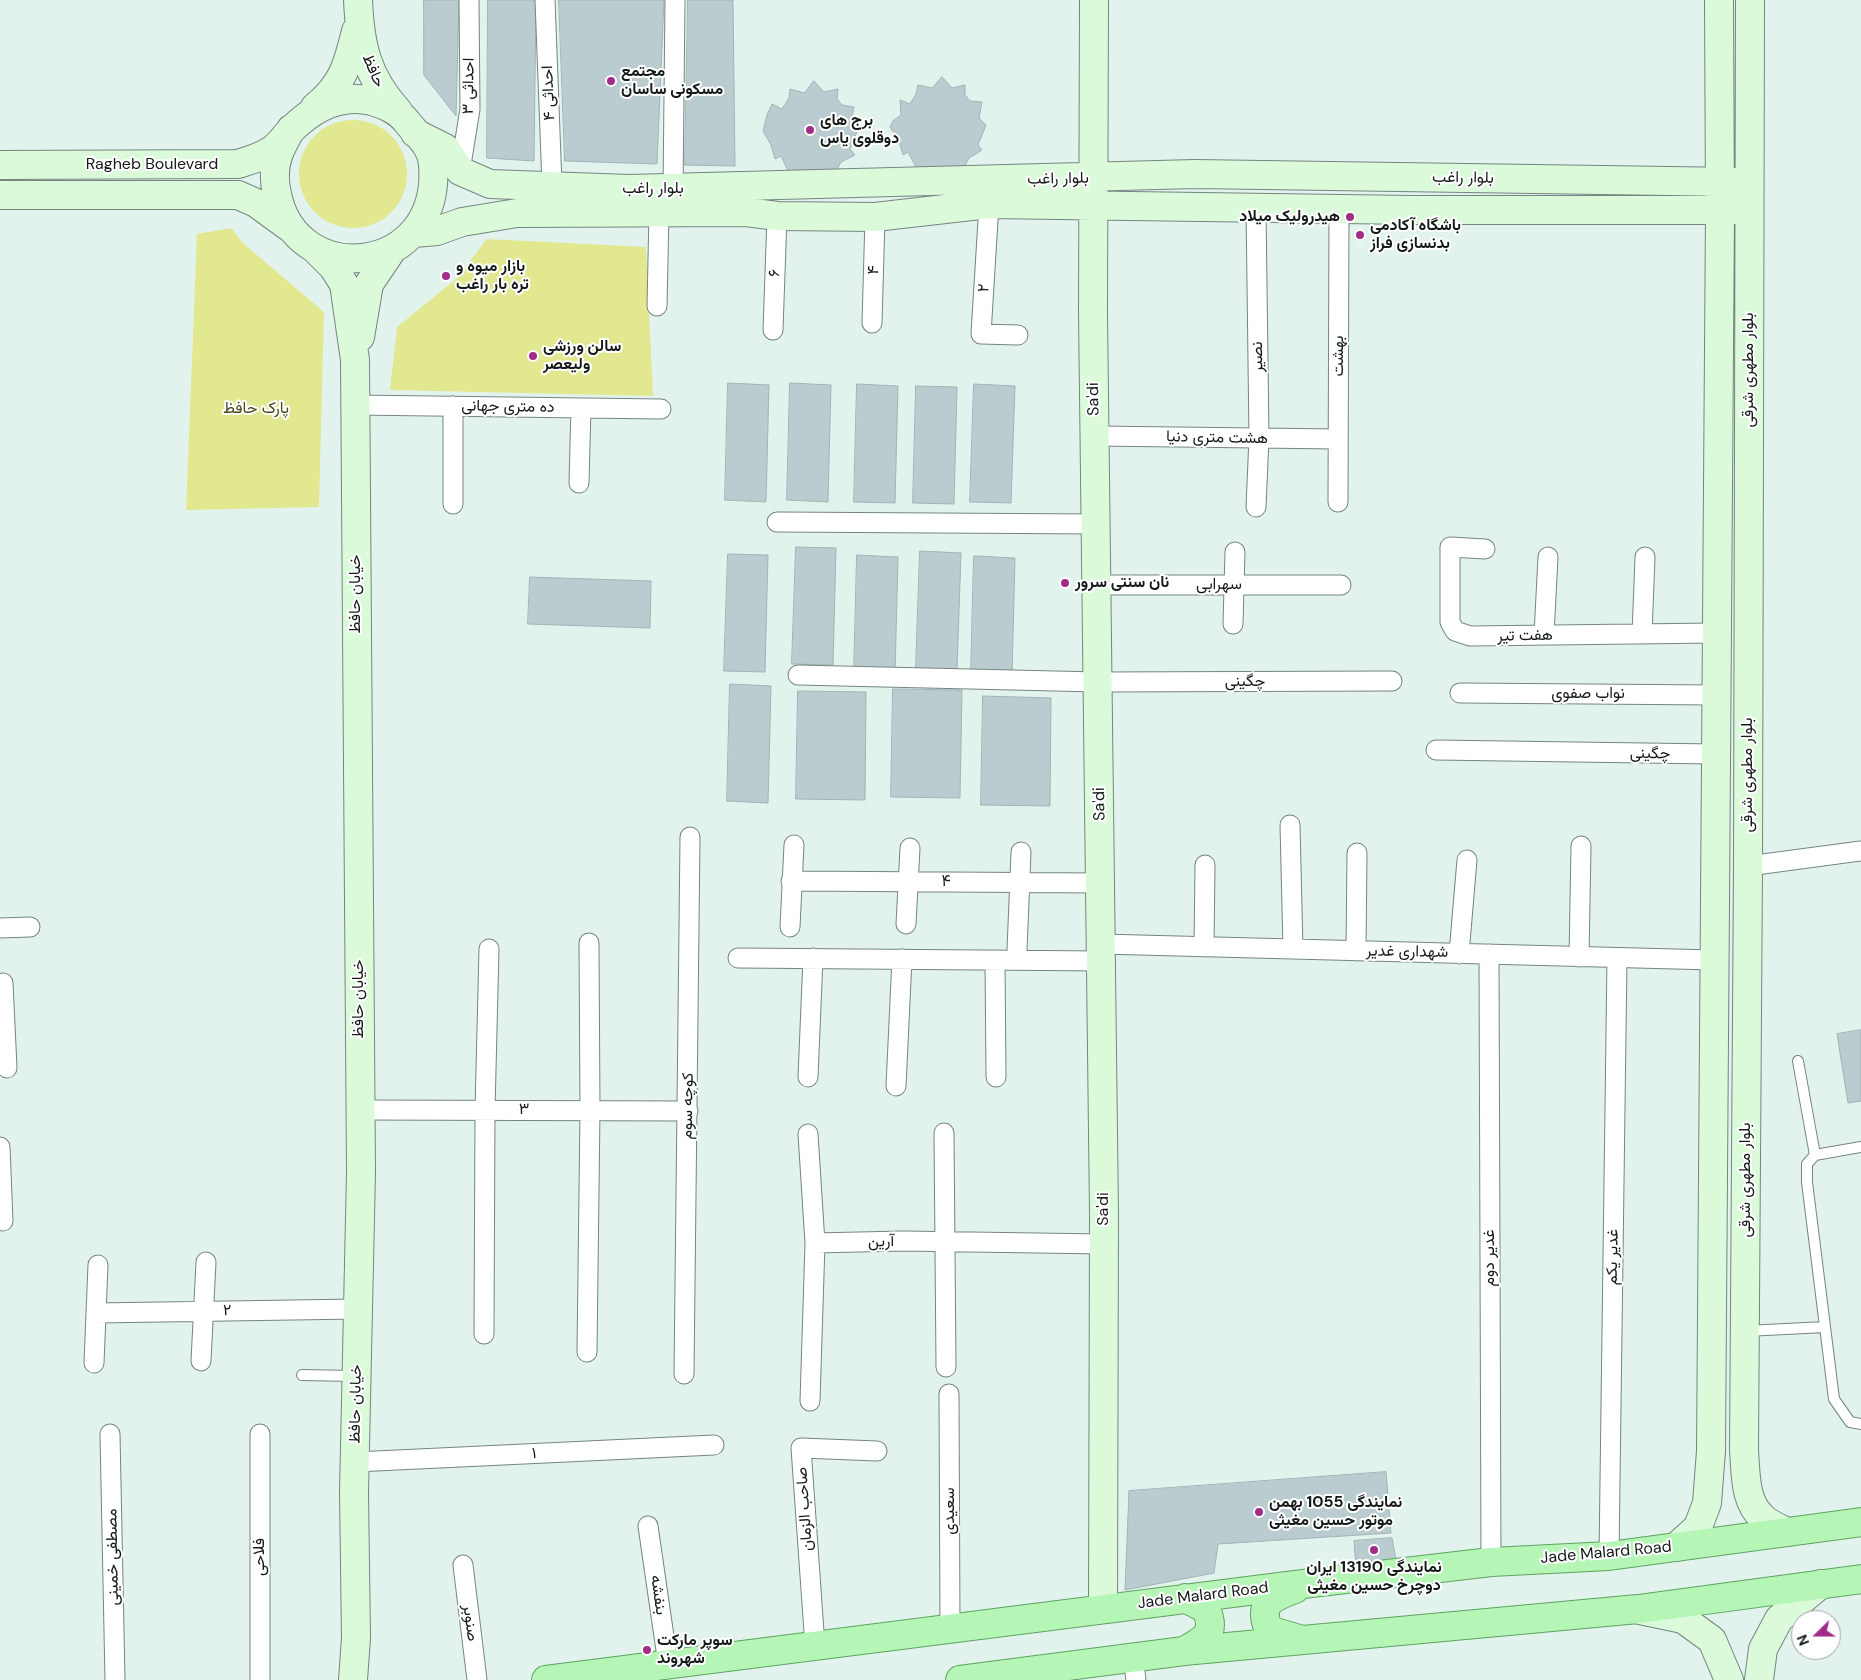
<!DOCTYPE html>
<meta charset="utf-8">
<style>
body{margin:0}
#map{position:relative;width:1861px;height:1680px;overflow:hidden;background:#e2f3ee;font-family:"DM Sans",sans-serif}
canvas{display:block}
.north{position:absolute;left:1791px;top:1610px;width:50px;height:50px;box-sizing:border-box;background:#fff;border:1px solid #a1a3a3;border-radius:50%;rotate:248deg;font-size:14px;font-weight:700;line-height:20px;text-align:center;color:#141a18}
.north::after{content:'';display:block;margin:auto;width:18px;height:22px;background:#a12d88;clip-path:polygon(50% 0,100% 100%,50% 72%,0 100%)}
</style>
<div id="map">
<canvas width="1861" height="1680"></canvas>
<div class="north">N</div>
</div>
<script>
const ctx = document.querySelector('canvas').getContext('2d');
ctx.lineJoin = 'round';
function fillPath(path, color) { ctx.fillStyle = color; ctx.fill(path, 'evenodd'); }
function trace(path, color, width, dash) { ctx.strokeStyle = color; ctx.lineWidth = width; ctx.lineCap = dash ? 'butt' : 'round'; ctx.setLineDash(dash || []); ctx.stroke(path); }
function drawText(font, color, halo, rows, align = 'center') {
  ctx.font = font + ' "DM Sans",Vazirmatn,sans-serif'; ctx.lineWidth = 4; ctx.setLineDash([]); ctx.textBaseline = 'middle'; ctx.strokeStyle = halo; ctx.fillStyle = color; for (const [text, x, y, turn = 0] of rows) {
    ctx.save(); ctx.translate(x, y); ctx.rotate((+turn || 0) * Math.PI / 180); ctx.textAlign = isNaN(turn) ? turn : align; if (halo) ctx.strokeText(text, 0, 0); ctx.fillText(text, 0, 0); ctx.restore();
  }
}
const green = new Path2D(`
 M299 174a54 54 0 1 1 108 0a54 54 0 1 1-108 0Z
 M231 228 243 243 324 312 319 507 186 510 197 234Z
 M487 239 646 247 653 396 390 390 397 327 456 279Z`);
const building = new Path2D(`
 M424 0H459L456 116 424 75Z
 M488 0H536L534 161 487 158Z
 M559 0H664L657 164 565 161Z
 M688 0H733L735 166 685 165Z
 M942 77 952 88 965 85V95L970 101 982 102 979 118 986 125 978 145 982 150 969 158 963 169H917L908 152 903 155 899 141 890 127 893 121 901 115 900 100 910 104 916 94 918 85 932 88Z
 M814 81 824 92 838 89 837 99 842 105 854 107 851 122 858 129 850 149 855 155 841 162 835 173H789L781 156 775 159 771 145 763 131 767 115 772 104 782 109 789 98 790 89 804 93Z
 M728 383 769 385 766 502 725 500Z
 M790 383 831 385 828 502 787 500Z
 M857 384 898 386 895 503 854 502Z
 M974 384 1015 386 1011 503 970 502Z
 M916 386 957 387 954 504 913 503Z
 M796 547 836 548 833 665 792 664Z
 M920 551 961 553 957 670 916 668Z
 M728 554 768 555 765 672 724 671Z
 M857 555 898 557 895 674 854 672Z
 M974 556 1015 558 1012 675 971 673Z
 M530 577 651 581 650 628 528 624Z
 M730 684 771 686 768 803 727 801Z
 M893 689 962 690 960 798 891 797Z
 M798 691 866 692 865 800 796 799Z
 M983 696 1051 698 1050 806 981 805Z
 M1861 1030V1101L1848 1103 1837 1034Z
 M1386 1472 1391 1533 1218 1544 1214 1573 1125 1590 1129 1491Z
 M1392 1538 1396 1560 1356 1566 1354 1541Z`);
const lane = new Path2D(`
 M1798 1061 1815 1155
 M1861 1147 1815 1155 1807 1164V1182L1834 1399 1850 1422 1861 1424
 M1746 1331 1825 1327
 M302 1375 355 1376`);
const street = new Path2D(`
 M545 0 552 185
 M460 171 470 109 469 0
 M673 190 675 0
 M989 204 981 334 1018 335
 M1256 208 1259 438 1256 507
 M657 306 659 212
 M872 323 875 217
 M773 330 777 216
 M355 405 661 409
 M1095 436 1338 439
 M579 483 581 408
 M1338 502 1339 209
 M453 504V406
 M777 522 1096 524
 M1485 549 1450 547V622L1455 631 1470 636 1716 633
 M1097 585H1341
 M1233 624 1235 552
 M1642 634 1645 557
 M1544 635 1548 557
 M798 675 1098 682 1392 681
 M1460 693 1715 695
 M1436 750 1714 754
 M1290 825 1293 949
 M1748 866 1861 851
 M791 881 1101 883
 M906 924 910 848
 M790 927 794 845
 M0 928 30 927
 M1101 944 1714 960
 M1204 947 1205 865
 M1017 950 1021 852
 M1356 951 1357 853
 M1459 954 1467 860
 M1489 954 1491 1562
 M1579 957 1581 846
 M738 958 1102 961
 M995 960 996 1077
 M3 983 7 1068
 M808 1077 813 958
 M896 1086 902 959
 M360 1110 688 1111
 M944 1133 946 1367
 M808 1134 815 1243
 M0 1147 3 1221
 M96 1313 358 1309
 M484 1334 485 1110 489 949
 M587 1352 590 1110 589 943
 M201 1361 206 1262
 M94 1363 98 1265
 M684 1374 690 837
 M949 1394 950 1628
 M810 1401 815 1243 903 1241 1104 1244
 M110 1434 115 1680
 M260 1434V1680
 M355 1462 714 1445
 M648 1526 668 1664
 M1609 1556 1617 958
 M463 1565 477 1680
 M815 1646 801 1448 877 1451
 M1133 1657 1136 1680`);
const secondary = new Path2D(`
 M358 0C360 46 367 77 398 111
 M1094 0 1093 312 1104 1214 1103 1609
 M1750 0 1748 866 1744 1451C1746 1473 1744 1502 1763 1518 1769 1524 1779 1528 1787 1532
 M315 107C343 85 348 64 356 31
 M415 133 445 148 460 171 490 184 629 189 1195 174 1737 182
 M0 165 238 164C250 160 263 157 273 149 280 144 285 136 291 130 313 108 340 93 372 101 385 105 398 110 407 122 418 136 432 146 433 165 442 276 296 291 277 194 274 181 274 166 279 153 282 145 287 137 291 129
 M0 195H238L256 203 289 227
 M414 233 437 231 462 222 517 213 746 212 777 216 875 217 989 204 1412 210H1739
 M314 248 333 267 344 284 355 360 361 1172 354 1492 356 1638 353 1680
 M360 337 369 284 392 250
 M1676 1547 1698 1527 1707 1503 1711 1451 1720 210 1719 0
 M1640 1610 1683 1619 1712 1640 1729 1680
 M1759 1680 1763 1649 1779 1619 1821 1584`);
const primary = new Path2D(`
 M1295 1589C1273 1597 1257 1603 1269 1630L1299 1639
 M1184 1651C1204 1640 1217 1634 1206 1609L1185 1598
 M546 1680 1311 1583 1491 1562 1609 1556 1861 1522
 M960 1680 1184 1651 1638 1609 1861 1579`);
const markers = [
 [611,81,5,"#a12d88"],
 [810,130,5,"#a12d88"],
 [1350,217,5,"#a12d88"],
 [1360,235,5,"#a12d88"],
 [446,276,5,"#a12d88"],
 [533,356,5,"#a12d88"],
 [1065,583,5,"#a12d88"],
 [1259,1512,5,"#a12d88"],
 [1374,1550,5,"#a12d88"],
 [647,1650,5,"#a12d88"]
];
const streetNames = [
 ["حافظ",373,71,67],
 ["احداثی ۳",469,86,-89],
 ["احداثی ۴",549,93,-92],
 ["Ragheb Boulevard",152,165],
 ["بلوار راغب",1463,178,1],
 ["بلوار راغب",1058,179,-1],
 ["بلوار راغب",653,189],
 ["۴",874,270,-88],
 ["۶",775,273,-88],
 ["۲",984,288,-86],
 ["بهشت",1339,356,-90],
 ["نصیر",1258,357,-91],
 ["بلوار مطهری شرقی",1749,370,-90],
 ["Sa'di",1094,399,-91],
 ["ده متری جهانی",508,407,1],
 ["هشت متری دنیا",1217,438,1],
 ["سهرابی",1219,585],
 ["خیابان حافظ",356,594,-90],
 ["هفت تیر",1525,636,-1],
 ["چگینی",1245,682],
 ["نواب صفوی",1588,694],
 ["چگینی",1650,754,1],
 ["بلوار مطهری شرقی",1748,775,-90],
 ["Sa'di",1100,804,-91],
 ["۴",946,882],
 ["شهداری غدیر",1407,952,1],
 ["خیابان حافظ",359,999,-90],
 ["کوچه سوم",688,1106,-89],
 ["۳",524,1110],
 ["بلوار مطهری شرقی",1746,1180,-90],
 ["Sa'di",1104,1209,-90],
 ["آرین",881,1242,-1],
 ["غدیر یکم",1613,1257,-89],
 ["غدیر دوم",1490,1258,-90],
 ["۲",227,1311,-1],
 ["خیابان حافظ",356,1404,-89],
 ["۱",534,1454,-3],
 ["صاحب الزمان",805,1509,-94],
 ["سعیدی",950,1511,-90],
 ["Jade Malard Road",1606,1553,-5],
 ["مصطفی خمینی",113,1557,-91],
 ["فلاحی",260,1557,-90],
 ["بنفشه",658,1595,82],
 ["Jade Malard Road",1203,1596,-7],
 ["صنوبر",470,1623,83]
];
const poiNames = [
 ["مجتمع",621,72],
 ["مسکونی ساسان",621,90],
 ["برج های",820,121],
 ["دوقلوی یاس",820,139],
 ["هیدرولیک میلاد",1340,217,"right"],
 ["باشگاه آکادمی",1370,226],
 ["بدنسازی فراز",1370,244],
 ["بازار میوه و",456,267],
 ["تره بار راغب",456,285],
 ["سالن ورزشی",543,347],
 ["ولیعصر",543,365],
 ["نان سنتی سرور",1075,583],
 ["نمایندگی 1055 بهمن",1269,1503],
 ["موتور حسین مغیثی",1269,1521],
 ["نمایندگی 13190 ایران",1374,1568,"center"],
 ["دوچرخ حسین مغیثی",1374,1586,"center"],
 ["سوپر مارکت",657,1641],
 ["شهروند",657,1659]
];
const parkNames = [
 ["پارک حافظ",256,409]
];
fillPath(green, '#e2e890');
fillPath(building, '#bacccf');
trace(building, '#a2b3b6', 1);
trace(lane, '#758580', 12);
trace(street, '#758580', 21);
trace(secondary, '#758580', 30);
trace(primary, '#5ca45f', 30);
trace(lane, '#fff', 10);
trace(street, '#fff', 19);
trace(secondary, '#dafada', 28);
trace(primary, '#b5f5b6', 28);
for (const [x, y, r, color] of markers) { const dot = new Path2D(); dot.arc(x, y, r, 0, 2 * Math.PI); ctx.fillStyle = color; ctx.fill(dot); trace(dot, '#fff', 2); }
drawText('16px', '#141a18', '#fff', streetNames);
drawText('bold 16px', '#141a18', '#fff', poiNames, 'left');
drawText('16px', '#46491d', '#fff', parkNames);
</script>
